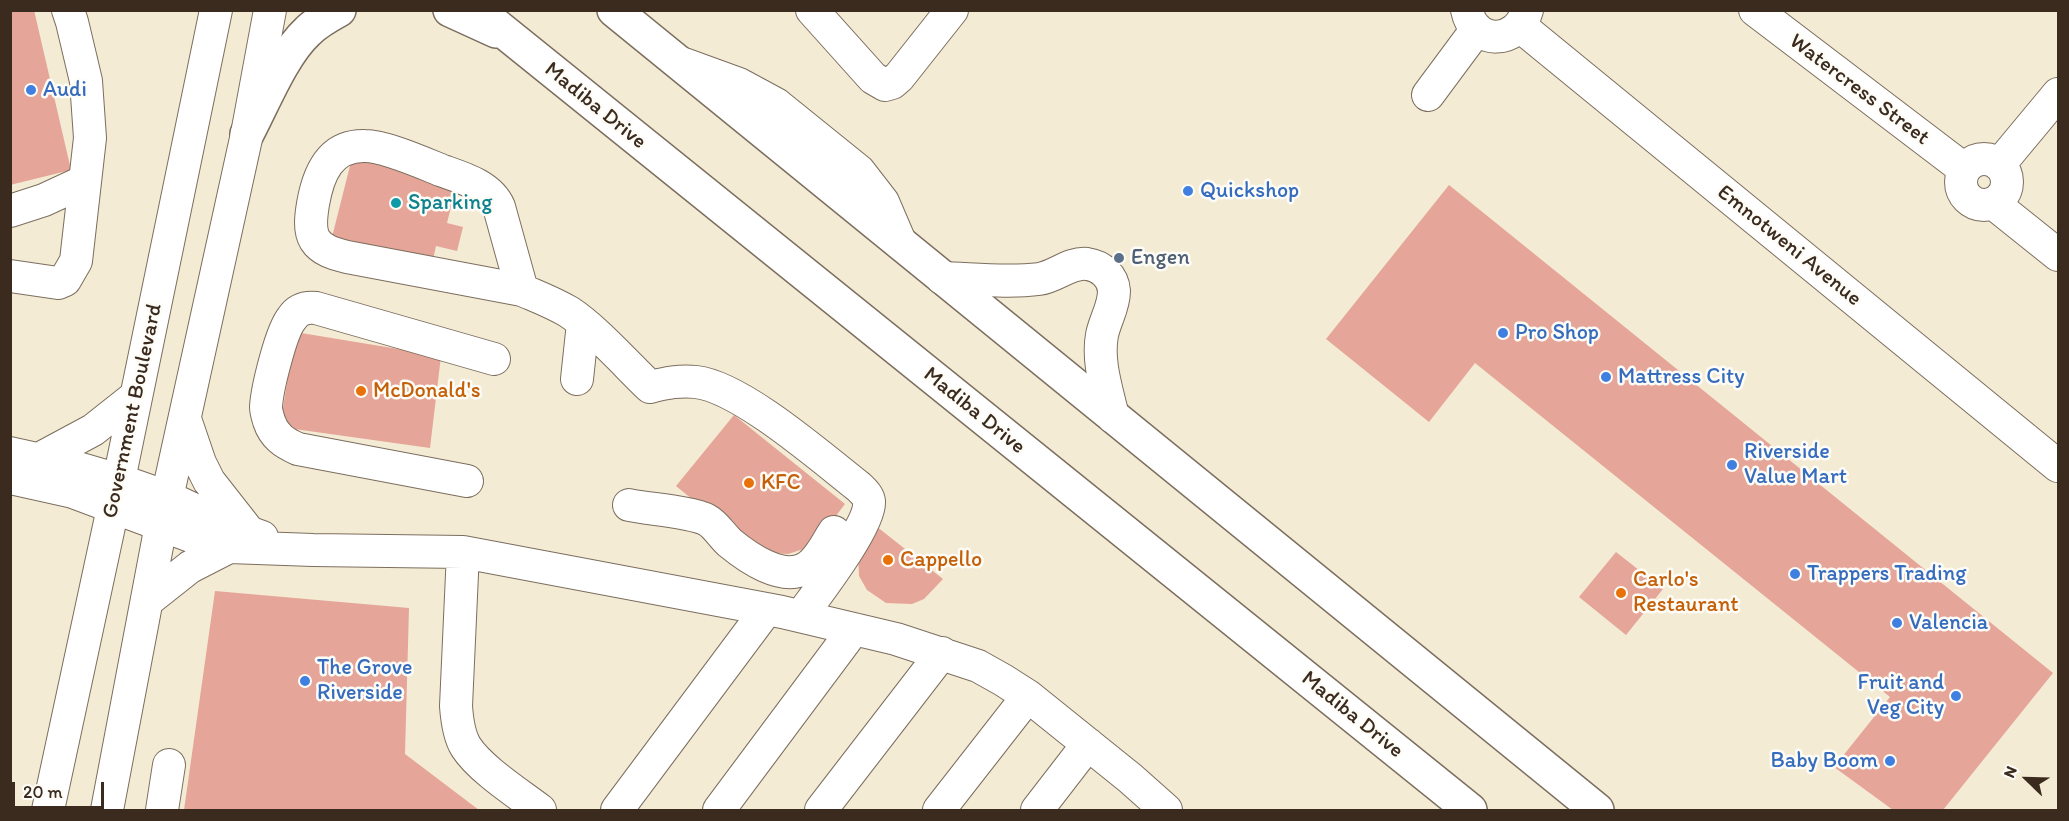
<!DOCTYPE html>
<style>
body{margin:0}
#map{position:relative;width:2069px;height:821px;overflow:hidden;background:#f4ebd5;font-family:Itim,sans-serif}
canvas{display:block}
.frame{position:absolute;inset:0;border:12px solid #3b2a1e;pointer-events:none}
.north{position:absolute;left:1997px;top:749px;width:60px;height:60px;-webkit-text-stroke:4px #fdfcf7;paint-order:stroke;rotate:293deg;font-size:16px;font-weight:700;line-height:24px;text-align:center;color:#3b2a1e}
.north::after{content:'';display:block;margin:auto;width:21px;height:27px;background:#3b2a1e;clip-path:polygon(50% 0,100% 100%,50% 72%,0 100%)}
.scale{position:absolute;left:12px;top:782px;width:92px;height:27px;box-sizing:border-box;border:3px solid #3b2a1e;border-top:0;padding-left:8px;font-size:18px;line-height:21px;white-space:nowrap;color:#3b2a1e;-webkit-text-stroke:4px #fdfcf7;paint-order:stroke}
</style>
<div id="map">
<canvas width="2069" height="821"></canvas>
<div class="frame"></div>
<div class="north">N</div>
<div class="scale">20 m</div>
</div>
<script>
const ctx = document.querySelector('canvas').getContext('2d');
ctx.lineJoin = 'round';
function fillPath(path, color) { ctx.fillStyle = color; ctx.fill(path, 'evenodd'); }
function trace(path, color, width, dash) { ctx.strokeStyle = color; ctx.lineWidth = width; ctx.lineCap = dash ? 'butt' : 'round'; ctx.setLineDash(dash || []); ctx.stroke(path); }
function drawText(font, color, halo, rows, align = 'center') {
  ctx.font = font + ' Itim,sans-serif'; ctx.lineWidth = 5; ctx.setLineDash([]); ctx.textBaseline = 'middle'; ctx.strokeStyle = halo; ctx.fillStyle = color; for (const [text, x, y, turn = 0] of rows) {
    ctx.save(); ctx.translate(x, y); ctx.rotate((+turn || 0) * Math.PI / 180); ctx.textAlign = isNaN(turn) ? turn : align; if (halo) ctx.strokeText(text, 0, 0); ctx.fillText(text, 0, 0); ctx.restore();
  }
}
const building = new Path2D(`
 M10 10H34L71 170 10 185Z
 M354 150 457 183 447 223 463 227 457 251 436 246 431 269 330 245Z
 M1449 185 2053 673 1943 810H1893L1834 767 1890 697 1475 363 1429 422 1326 339Z
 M295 332 441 356 430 448 280 427Z
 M734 415 845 504 813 546 788 554 757 552 676 486Z
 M876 526 943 579 924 599 912 604 886 603 867 590 859 576 858 552Z
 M1616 552 1663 589 1626 635 1579 597Z
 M215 591 409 608 405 754 479 810H184Z`);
const minor = new Path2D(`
 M812 10 873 78 885 85 892 83 899 77 952 10
 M1467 10C1474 46 1518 45 1527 10
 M1755 10 1964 169
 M1520 26 2058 466
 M684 64 739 84 776 104 859 171 883 202 901 244
 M1428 95 1477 29
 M1961 182a23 23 0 1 1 46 0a23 23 0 1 1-46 0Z
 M1999 165 2058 94
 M1993 203 2058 255
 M10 211 44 200 85 181
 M10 276 58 283 65 280 76 261 90 138 86 81 72 22 68 10
 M942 278C974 279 1008 283 1039 279 1055 277 1070 262 1087 264 1101 266 1113 276 1114 291 1114 307 1105 320 1102 335 1097 362 1107 390 1113 417
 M522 290 499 207C490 186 463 178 443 171 423 163 385 146 365 146 329 145 318 175 313 204 311 216 309 230 315 240 322 251 335 254 347 257L522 290C538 297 554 303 569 312 595 329 626 364 650 387 666 383 680 380 696 382 741 387 822 458 859 487 863 491 869 496 869 502 871 524 816 595 801 616
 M577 379 583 323
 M185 419 200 463 209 481 249 532
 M10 453 78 468 119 480 167 497 218 521 262 537
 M39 459 93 430 136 396
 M10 478 73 492 196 538 229 547 313 550 463 552 782 612 896 639 978 666 1003 680 1028 696 1130 778 1166 810
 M467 481 298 449C284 443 274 436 269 421 268 417 266 412 266 407 267 389 281 331 292 318 298 309 306 307 316 308L494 359
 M629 505C647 509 692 512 707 520 716 525 722 536 730 543 747 557 782 582 806 568 819 561 826 544 834 532
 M463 552 456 706C457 720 459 736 466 747 480 769 519 794 540 810
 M147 601 190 567 229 547
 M48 810 119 480 216 10
 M107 810 161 525 247 134 270 10
 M162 810 169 765
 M617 810 767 609
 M719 810 854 629
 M821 810 942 653
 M939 810 1028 696
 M1037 810 1088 744`);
const major = new Path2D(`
 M450 10 496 31
 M477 10 1470 810
 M614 10 1597 810
 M247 134C264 102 282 55 308 31 317 22 328 16 339 10`);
const markers = [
 [31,90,6,"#3f7fe0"],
 [1188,191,6,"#3f7fe0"],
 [396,203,6,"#0f9aa8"],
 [1119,258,6,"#5c6f8a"],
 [1503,333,6,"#3f7fe0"],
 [1606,377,6,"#3f7fe0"],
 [361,391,6,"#e8710a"],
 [1732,465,6,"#3f7fe0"],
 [749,483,6,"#e8710a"],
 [888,560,6,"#e8710a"],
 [1795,574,6,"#3f7fe0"],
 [1621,593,6,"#e8710a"],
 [1897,623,6,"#3f7fe0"],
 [305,681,6,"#3f7fe0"],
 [1956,696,6,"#3f7fe0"],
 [1890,761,6,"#3f7fe0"]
];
const shopNames = [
 ["Audi",43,90],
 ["Quickshop",1200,191],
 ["Pro Shop",1515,333],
 ["Mattress City",1618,377],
 ["Riverside",1744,452],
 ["Value Mart",1744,477],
 ["Trappers Trading",1807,574],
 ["Valencia",1909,623],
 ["The Grove",317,668],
 ["Riverside",317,693],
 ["Fruit and",1944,683,"right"],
 ["Veg City",1944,708,"right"],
 ["Baby Boom",1878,761,"right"]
];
const streetNames = [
 ["Watercress Street",1859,90,37],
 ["Madiba Drive",595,106,39],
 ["Emnotweni Avenue",1789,246,39],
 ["Government Boulevard",133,411,-78],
 ["Madiba Drive",974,411,39],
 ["Madiba Drive",1352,715,39]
];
const cultureNames = [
 ["Sparking",408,203]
];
const serviceNames = [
 ["Engen",1131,258]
];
const foodNames = [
 ["McDonald's",373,391],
 ["KFC",761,483],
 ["Cappello",900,560],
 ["Carlo's",1633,580],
 ["Restaurant",1633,605]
];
fillPath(building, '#e5a598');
trace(minor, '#7c6e5e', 34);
trace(major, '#7c6e5e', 36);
trace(minor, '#fff', 32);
trace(major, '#fff', 33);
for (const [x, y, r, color] of markers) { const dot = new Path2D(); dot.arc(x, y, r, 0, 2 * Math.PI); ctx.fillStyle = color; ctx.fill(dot); trace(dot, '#fdfcf7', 2); }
drawText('22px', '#366cbe', '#fdfcf7', shopNames, 'left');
drawText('22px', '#3b2a1e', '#fdfcf7', streetNames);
drawText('22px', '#0d838f', '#fdfcf7', cultureNames, 'left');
drawText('22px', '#4e5e75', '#fdfcf7', serviceNames, 'left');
drawText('22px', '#c56008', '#fdfcf7', foodNames, 'left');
</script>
